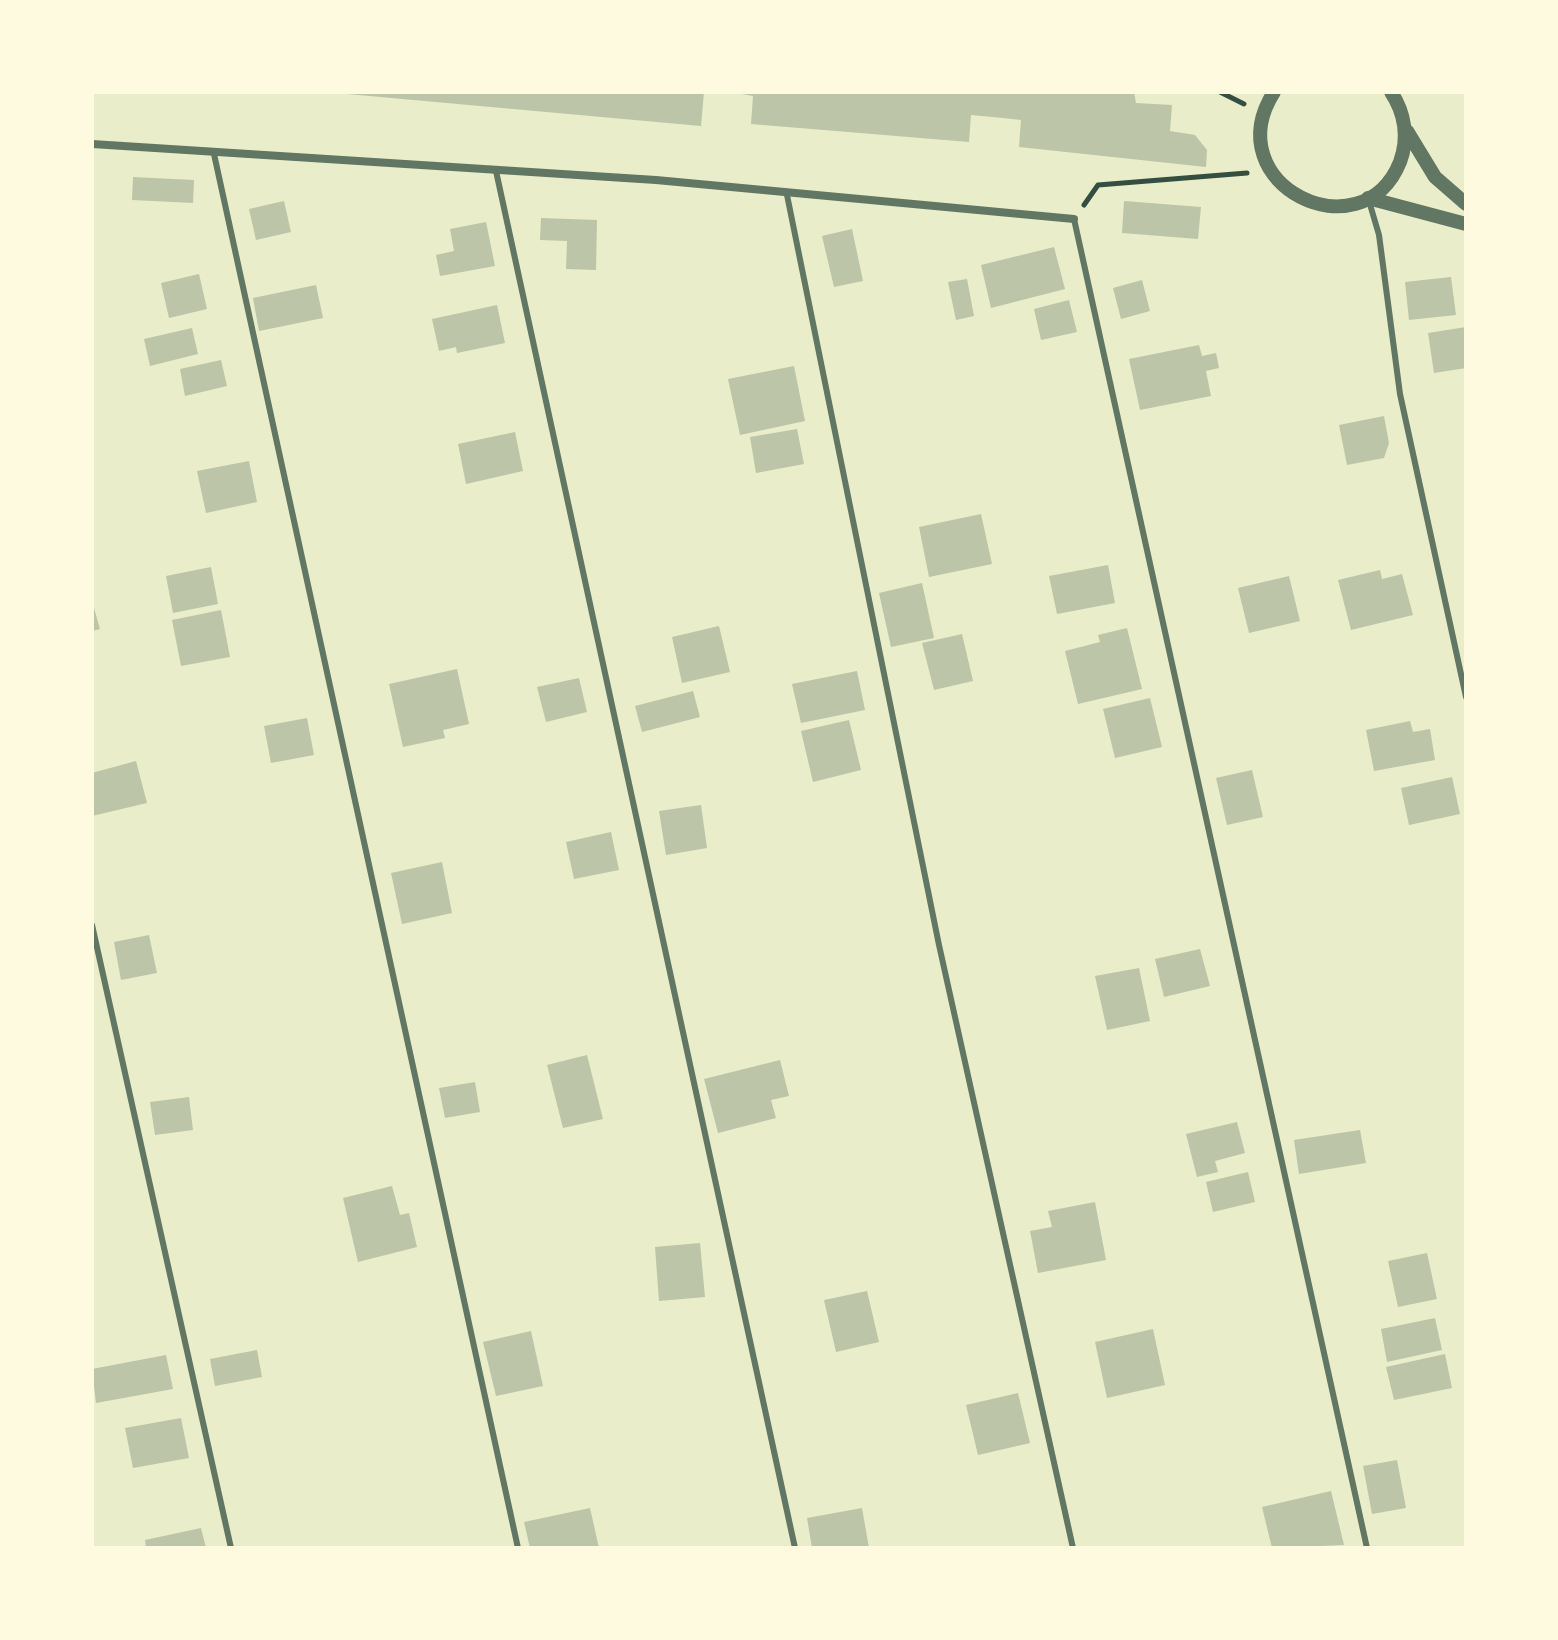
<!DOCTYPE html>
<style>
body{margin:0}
#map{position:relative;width:1558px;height:1640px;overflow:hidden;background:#e9edc9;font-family:"DejaVu Sans",sans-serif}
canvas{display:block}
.frame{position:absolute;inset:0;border:94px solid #fefae0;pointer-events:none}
</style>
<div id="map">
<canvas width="1558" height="1640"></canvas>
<div class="frame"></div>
</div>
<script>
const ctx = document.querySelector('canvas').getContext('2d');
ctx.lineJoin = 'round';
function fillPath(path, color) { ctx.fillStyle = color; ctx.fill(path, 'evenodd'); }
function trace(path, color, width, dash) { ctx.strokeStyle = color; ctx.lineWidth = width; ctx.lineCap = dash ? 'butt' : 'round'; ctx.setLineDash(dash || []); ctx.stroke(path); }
const building = new Path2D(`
 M325 92H704L701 126Z
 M731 92H1134L1136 103 1172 105 1170 131 1195 135 1207 150 1206 167 1019 147 1021 120 1003 118 971 115 969 142 751 124 753 96Z
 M133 177 194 180 193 203 132 200Z
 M284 201 291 232 256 240 249 209Z
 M1124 201 1201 207 1198 239 1122 233Z
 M541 218 597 220 596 270 566 269 567 241 540 240Z
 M486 222 495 266 440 276 436 255 454 251 450 229Z
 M852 229 863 281 834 287 822 236Z
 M1054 247 1065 289 991 308 981 265Z
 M199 274 207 309 169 318 161 283Z
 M1451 277 1456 315 1409 320 1405 282Z
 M967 279 974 316 956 320 948 282Z
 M1142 280 1150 311 1121 319 1113 288Z
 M316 285 323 318 259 331 253 298Z
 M1069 300 1077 332 1041 340 1034 309Z
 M497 305 505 343 457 353 456 347 439 351 432 319Z
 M1466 327V368L1434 373 1428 333Z
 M192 328 198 354 150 366 144 339Z
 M1199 345 1202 356 1216 353 1219 368 1206 371 1211 396 1140 410 1129 359Z
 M221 360 227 386 185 396 180 369Z
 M794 366 805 421 740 435 728 379Z
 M1384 416 1389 443 1384 458 1347 465 1339 425Z
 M797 429 804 464 756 473 750 437Z
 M515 432 523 471 466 484 458 444Z
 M249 461 257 502 206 513 197 471Z
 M981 514 992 564 929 577 919 527Z
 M1108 565 1115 603 1057 614 1049 576Z
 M211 567 218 604 173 613 166 576Z
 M1380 570 1382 579 1402 574 1413 615 1351 630 1338 580Z
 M1289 576 1300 621 1249 633 1238 588Z
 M922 583 934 638 891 647 879 593Z
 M92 601 100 629 92 631Z
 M221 610 230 657 181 666 172 620Z
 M719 626 730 672 682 683 672 637Z
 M1127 628 1142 689 1078 704 1065 651 1100 642 1098 635Z
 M962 634 973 681 934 690 922 643Z
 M457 669 469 724 443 730 445 738 403 747 389 684Z
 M857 671 865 710 801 723 792 684Z
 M579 678 587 712 546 722 537 687Z
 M693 691 700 717 642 732 635 706Z
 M1150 698 1162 747 1115 758 1103 709Z
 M307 718 314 755 271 763 264 726Z
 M849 720 861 770 813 782 801 731Z
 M1410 721 1413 732 1430 729 1435 760 1374 771 1366 730Z
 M136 761 147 803 92 816V773Z
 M1252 770 1263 817 1227 825 1216 778Z
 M1452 777 1460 814 1409 825 1401 788Z
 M701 805 707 848 666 855 659 811Z
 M611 832 619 870 574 879 566 842Z
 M442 862 452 913 402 924 391 873Z
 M149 935 157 973 121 980 114 942Z
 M1200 949 1210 986 1164 997 1155 959Z
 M1139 968 1150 1021 1107 1030 1095 976Z
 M587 1055 603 1119 563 1128 547 1065Z
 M780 1060 789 1096 771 1100 776 1118 718 1133 704 1079Z
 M475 1082 480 1112 445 1118 439 1088Z
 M189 1097 193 1130 155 1135 150 1102Z
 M1237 1122 1245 1153 1215 1161 1218 1172 1197 1177 1186 1134Z
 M1360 1130 1366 1163 1299 1174 1294 1140Z
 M1248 1172 1255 1202 1213 1212 1206 1182Z
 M392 1186 400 1215 409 1213 417 1247 358 1262 343 1198Z
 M1095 1202 1106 1260 1038 1273 1030 1231 1052 1227 1048 1211Z
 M700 1243 705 1297 659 1301 655 1247Z
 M1427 1253 1437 1299 1398 1307 1388 1261Z
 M867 1291 879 1342 836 1352 824 1300Z
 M1435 1318 1442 1350 1387 1362 1381 1329Z
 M1153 1329 1165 1385 1107 1398 1095 1342Z
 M531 1331 543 1386 496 1396 483 1342Z
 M257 1350 262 1377 215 1386 210 1359Z
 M1445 1354 1452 1388 1394 1400 1386 1367Z
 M166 1355 173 1389 96 1403 92 1369Z
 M1018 1393 1030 1443 978 1455 966 1405Z
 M181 1418 189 1458 133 1468 125 1428Z
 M1397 1460 1406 1508 1372 1514 1363 1466Z
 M1331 1491 1344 1545 1272 1548 1262 1507Z
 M590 1508 599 1548H530L524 1522Z
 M862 1508 869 1548H812L807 1518Z
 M201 1528 206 1548H146L145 1540Z`);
const path = new Path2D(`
 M1220 92 1244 104
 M1084 205 1098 185 1247 173`);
const service = new Path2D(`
 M214 154 518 1548
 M496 171 795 1548
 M787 195 939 945 1073 1548
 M1369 201 1379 235 1400 394 1466 697
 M1074 219 1367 1548
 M92 925 231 1548`);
const minor = new Path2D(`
 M92 144 656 180 1074 219`);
const tertiary = new Path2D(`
 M1274 92C1215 185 1362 256 1400 162 1409 138 1405 113 1391 92
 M1407 131 1435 177 1466 204
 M1368 198 1466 224`);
fillPath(building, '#bcc5a7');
trace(path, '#344e41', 5);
trace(service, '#617663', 6);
trace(minor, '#617663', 8);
trace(tertiary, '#617663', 14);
</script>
